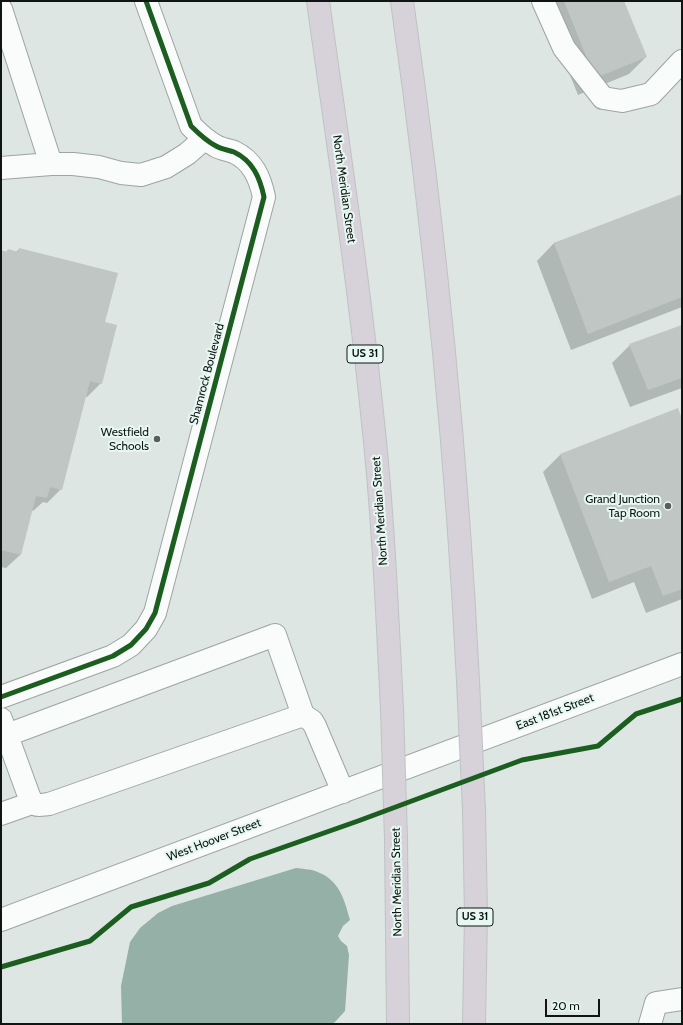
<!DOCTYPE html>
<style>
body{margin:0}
#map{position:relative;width:683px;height:1025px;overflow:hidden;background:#dde6e3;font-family:Cabin,sans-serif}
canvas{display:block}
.frame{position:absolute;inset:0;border:2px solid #0f1513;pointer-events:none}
.scale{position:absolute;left:545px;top:999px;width:55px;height:18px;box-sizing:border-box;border:2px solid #0f1513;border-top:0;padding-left:5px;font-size:12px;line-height:14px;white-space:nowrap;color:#0f1513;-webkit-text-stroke:3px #e6f8f1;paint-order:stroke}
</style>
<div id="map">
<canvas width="683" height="1025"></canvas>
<div class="frame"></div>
<div class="scale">20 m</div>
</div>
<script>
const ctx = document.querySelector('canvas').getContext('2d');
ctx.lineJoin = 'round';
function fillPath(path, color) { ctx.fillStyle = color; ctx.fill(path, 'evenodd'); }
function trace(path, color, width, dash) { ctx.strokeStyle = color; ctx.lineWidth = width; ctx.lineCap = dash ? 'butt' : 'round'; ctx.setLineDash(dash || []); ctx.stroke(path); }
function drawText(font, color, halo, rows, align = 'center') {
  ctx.font = font + ' Cabin,sans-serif'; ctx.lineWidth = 4; ctx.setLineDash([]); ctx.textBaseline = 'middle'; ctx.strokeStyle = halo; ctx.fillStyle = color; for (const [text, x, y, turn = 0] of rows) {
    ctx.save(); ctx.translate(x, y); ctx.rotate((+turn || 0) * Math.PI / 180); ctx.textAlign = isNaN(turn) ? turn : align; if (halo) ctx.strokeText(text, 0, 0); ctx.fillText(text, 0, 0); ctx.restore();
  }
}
const water = new Path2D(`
 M296 868C302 869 310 869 315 871 339 879 344 898 350 920L343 926 338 936 341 941 347 946 349 955 345 1011 335 1022 332 1024H122L121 986 130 942 140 928 158 913 172 906Z`);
const shadow = new Path2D(`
 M540 1H623L646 57 629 74 578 95Z
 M682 195V307L571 350 537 261 554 243Z
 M19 249 104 323 101 383 87 397 85 396 61 489 47 503 43 502 33 511H31L20 555 6 568 1 567V251L6 252 8 250 16 252Z
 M682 326V388L630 407 612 363 630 345Z
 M682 422V599L646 613 634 582 592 599 543 472 560 455Z`);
const building = new Path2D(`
 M564 1H624L647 57 595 78Z
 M682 194V297L588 334 554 243Z
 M19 248 118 273 105 322 117 325 102 384 90 381 62 490 50 487 47 498 36 496 21 555 1 550V250L7 252 8 249 18 252Z
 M682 325V378L648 390 629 344Z
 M678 408 682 419V589L663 596 651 566 609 582 560 454Z`);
const minor = new Path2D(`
 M543 1 564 48 603 98 622 101 651 94 682 61
 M1 9 51 164
 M1 168 51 164H73L99 167 121 173 141 175 166 167 187 154 204 139
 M1 697 113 656 131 645 146 629 155 613 264 197C260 178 253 161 234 152 228 150 221 149 216 146 206 141 199 134 191 126L146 1
 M303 715 312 721 315 726 343 792
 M1 719 29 796C34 808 38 805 49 804L303 715 275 635 7 735
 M1 814 32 803
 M1 920 682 664
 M650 1024 656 1003 682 999`);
const highway = new Path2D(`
 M318 1C337 138 358 275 372 413 383 511 387 610 392 709
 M402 1C434 227 457 453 468 681
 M396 839 398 1024
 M474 1024 476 915 474 810`);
const highwayBridge = new Path2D(`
 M468 681 474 810
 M392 709 396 839`);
const cycleway = new Path2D(`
 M1 697 113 656 131 645 146 629 155 613 264 197C260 178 253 161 234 152 228 150 221 149 216 146 206 141 199 134 191 126L146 1
 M1 967 90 941 131 907 209 883 250 859 358 821 522 760 598 746 636 714 682 699`);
const markers = [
 [157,439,4,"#575e5c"],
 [668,506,4,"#575e5c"]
];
const shields = [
 [365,354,36],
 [475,917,36]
];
const shieldNames = [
 ["US 31",365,354],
 ["US 31",475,917]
];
const streetNames = [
 ["North Meridian Street",344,189,82],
 ["Shamrock Boulevard",207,374,-75],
 ["North Meridian Street",380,511,-94],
 ["East 181st Street",555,712,-21],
 ["West Hoover Street",214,840,-21],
 ["North Meridian Street",397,882,-91]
];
const poiNames = [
 ["Westfield",149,432],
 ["Schools",149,446],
 ["Grand Junction",660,499],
 ["Tap Room",660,513]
];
fillPath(water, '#95b0a7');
fillPath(shadow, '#0003');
fillPath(building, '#bfc6c4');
trace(minor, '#9da4a2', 24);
trace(highway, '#bec3c1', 24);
trace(minor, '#fafbfb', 22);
trace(highway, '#d7d2da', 22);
trace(highwayBridge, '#bec3c1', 24, []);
trace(highwayBridge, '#d7d2da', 22);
trace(cycleway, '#1b5e20', 5);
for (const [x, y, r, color] of markers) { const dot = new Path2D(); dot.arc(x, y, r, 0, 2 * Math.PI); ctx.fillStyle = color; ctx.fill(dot); trace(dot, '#e6f8f1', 1.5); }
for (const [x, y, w] of shields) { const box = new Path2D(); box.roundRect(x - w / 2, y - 9, w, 18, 3); ctx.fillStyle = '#e6f8f1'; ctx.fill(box); trace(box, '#0f1513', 1); }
drawText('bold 11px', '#0f1513', null, shieldNames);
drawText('12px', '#0f1513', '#e6f8f1', streetNames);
drawText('12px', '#0f1513', '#e6f8f1', poiNames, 'right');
</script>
